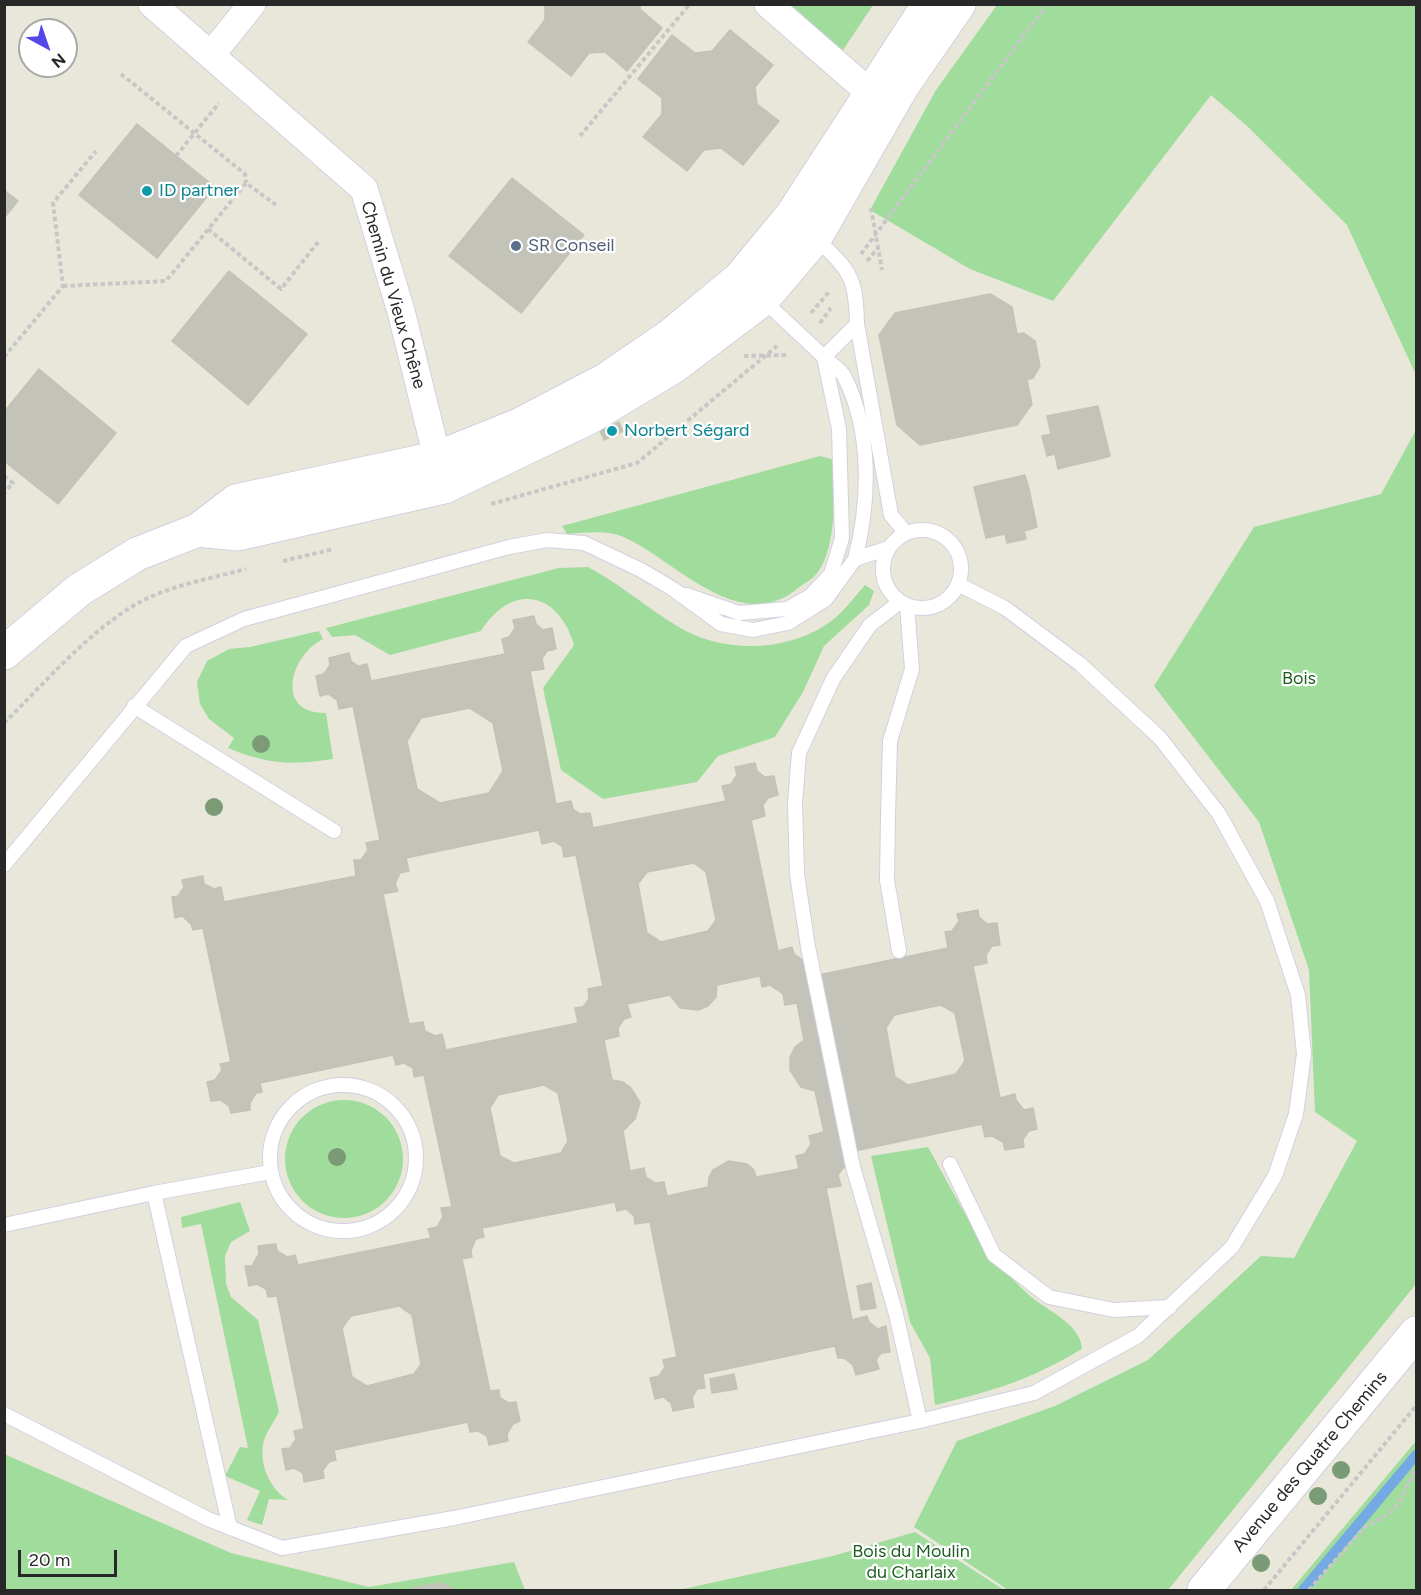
<!DOCTYPE html>
<meta charset="utf-8">
<style>
body{margin:0}
#map{position:relative;width:1421px;height:1595px;overflow:hidden;background:#e9e7da;font-family:Figtree,sans-serif}
canvas{display:block}
.frame{position:absolute;inset:0;border:6px solid #282828;pointer-events:none}
.north{position:absolute;left:18px;top:18px;width:60px;height:60px;box-sizing:border-box;background:#fff;border:2px solid #a9a9a9;border-radius:50%;rotate:140deg;font-size:16px;font-weight:700;line-height:24px;text-align:center;color:#282828}
.north::after{content:'';display:block;margin:auto;width:21px;height:27px;background:#5347ea;clip-path:polygon(50% 0,100% 100%,50% 72%,0 100%)}
.scale{position:absolute;left:18px;top:1550px;width:99px;height:27px;box-sizing:border-box;border:3px solid #282828;border-top:0;padding-left:8px;font-size:18px;line-height:21px;white-space:nowrap;color:#282828;-webkit-text-stroke:4px #fff;paint-order:stroke}
</style>
<div id="map">
<canvas width="1421" height="1595"></canvas>
<div class="frame"></div>
<div class="north">N</div>
<div class="scale">20 m</div>
</div>
<script>
const ctx = document.querySelector('canvas').getContext('2d');
ctx.lineJoin = 'round';
function fillPath(path, color) { ctx.fillStyle = color; ctx.fill(path, 'evenodd'); }
function trace(path, color, width, dash) { ctx.strokeStyle = color; ctx.lineWidth = width; ctx.lineCap = dash ? 'butt' : 'round'; ctx.setLineDash(dash || []); ctx.stroke(path); }
function drawText(font, color, halo, rows, align = 'center') {
  ctx.font = font + ' Figtree,sans-serif'; ctx.lineWidth = 4.5; ctx.setLineDash([]); ctx.textBaseline = 'middle'; ctx.strokeStyle = halo; ctx.fillStyle = color; for (const [text, x, y, turn = 0] of rows) {
    ctx.save(); ctx.translate(x, y); ctx.rotate((+turn || 0) * Math.PI / 180); ctx.textAlign = isNaN(turn) ? turn : align; if (halo) ctx.strokeText(text, 0, 0); ctx.fillText(text, 0, 0); ctx.restore();
  }
}
const green = new Path2D(`
 M775 5H873L839 56Z
 M997 5H1416V375L1347 225 1247 126 1211 95 1053 301 970 269 870 210 936 90Z
 M1416 430V1284L1168 1590H1008L914 1527 957 1441 1055 1406 1148 1360 1261 1256 1294 1258 1357 1141 1315 1112 1309 970 1259 822 1154 686 1254 527 1381 494Z
 M820 456 835 460C834 491 837 547 818 572 813 579 803 584 797 589 737 637 673 557 621 536 606 530 583 533 567 534L562 526Z
 M588 567C620 584 646 607 677 626 721 653 784 653 827 624 842 614 853 599 865 585L874 591 869 605 824 646 803 692 775 737 718 756 697 782 603 799 561 770 543 688 574 645C558 590 511 583 481 631L390 655 355 635 332 637 326 628 559 568Z
 M319 631 323 639C289 656 275 714 326 713L333 759C291 765 269 765 228 748L234 738 209 719 200 704 197 682 207 661 229 649 250 647Z
 M285 1159a59 59 0 1 1 118 0a59 59 0 1 1-118 0Z
 M928 1147C957 1199 984 1255 1029 1295 1045 1310 1081 1323 1082 1349 1030 1380 993 1391 935 1405L930 1358 910 1322 871 1156Z
 M240 1202 250 1231 231 1242 225 1256 226 1284 231 1297 258 1320 279 1412C275 1420 269 1428 265 1437 257 1459 268 1488 288 1500L269 1499 262 1525 247 1520 260 1491 225 1476 240 1447 248 1448 201 1224 182 1228 181 1217Z
 M1416 1441V1590H1291Z
 M4 1454 231 1553 369 1587 514 1562 525 1590H5Z
 M915 1532 1004 1590H679L833 1556Z`);
const stream = new Path2D(`
 M1303 1590 1416 1455`);
const building = new Path2D(`
 M545 4H640V9L662 28 627 71 605 52 589 53 571 76 528 42 545 20Z
 M730 30 773 65 755 87 757 104 779 121 743 165 721 148 704 150 687 171 643 137 662 114V98L638 79 672 35 695 53 712 51Z
 M137 124 215 187 157 258 79 195Z
 M512 178 584 235 521 313 449 256Z
 M4 190 18 201 4 218Z
 M229 271 307 334 248 405 172 341Z
 M990 294 1012 307 1017 334 1024 333 1035 341 1040 366 1033 378 1027 380 1032 404 1017 425 920 445 897 425 879 335 895 313Z
 M39 369 116 433 58 504 4 461V412Z
 M1098 406 1110 456 1096 460 1095 451 1070 456 1073 465 1058 469 1055 454 1047 456 1042 436 1051 434 1047 416Z
 M619 422 623 431 604 440 600 431Z
 M1095 451 1096 460 1073 465 1070 456Z
 M1025 475 1029 489 1020 491 1025 515 1034 513 1037 527 1024 531 1026 539 1007 543 1005 534 986 538 974 487Z
 M1029 489 1034 513 1025 515 1020 491Z
 M534 616 536 624 543 630 552 628 556 649 547 651 542 659 544 669 530 671 556 804 571 801 573 809 580 814 590 813 593 828 726 801 722 786 731 784 737 775 735 767 755 763 757 771 765 777 774 776 778 795 768 798 763 805 765 816 751 820 778 951 792 947 794 954 803 960H811L814 976 948 948 945 932 952 931 959 921 957 914 978 910 979 917 987 924 997 923 1000 945 992 946 986 955 987 963 973 966 1000 1098 1015 1094 1016 1100 1024 1110 1033 1108 1037 1129 1029 1131 1023 1139 1024 1147 1005 1150 1003 1142 992 1136 985 1137 982 1124 850 1152 853 1167 843 1168 838 1175 841 1186 826 1188 852 1320 867 1316 869 1322 878 1329 886 1326 890 1352 881 1353 876 1360 879 1369 856 1375 853 1365 844 1358H838L835 1346 703 1374 705 1388 697 1389 692 1398 694 1407 673 1411 671 1403 663 1397 655 1399 650 1378 659 1376 665 1367 663 1360 677 1357 650 1222 635 1224 634 1216 626 1209 617 1211 615 1202 482 1228 484 1237 476 1239 471 1250 472 1257 462 1259 490 1391 499 1390 500 1398 509 1403 516 1402 520 1421 513 1424 507 1434 508 1441 489 1445 487 1436 478 1431 470 1432 468 1422 334 1450 336 1460 329 1462 323 1470 324 1478 304 1482 303 1473 294 1468 286 1470 282 1449 290 1448 296 1439 294 1431 304 1429 277 1296 268 1297 266 1289 257 1284 249 1286 245 1266H252L259 1254 258 1246 276 1244 277 1251 287 1257 295 1255 298 1265 431 1238 428 1229 437 1227 443 1217 441 1208 452 1207 424 1075 414 1077 413 1068 404 1063 396 1065 393 1055 260 1083 262 1092 256 1093 250 1103V1110L231 1113 229 1106 220 1100 211 1101 207 1082 215 1080 222 1070 220 1064 231 1062 203 928 193 930 191 924 182 916 175 918 172 897 178 896 184 887 182 880 203 876 204 884 214 889 221 887 224 902 356 876 354 860H361L368 850 366 843 380 840 353 706 339 709 337 700 328 694 320 696 316 676 324 674 330 665 329 658 349 653 351 661 358 666 367 664 371 681 505 654 502 639 509 637 515 628 513 620ZM470 708 493 723 503 771 489 793 440 803 417 789 407 741 421 718ZM539 830 542 844 554 841 562 846 564 857 576 855 603 986 588 989 589 999 583 1007 575 1008 578 1023 446 1050 442 1034 435 1036 425 1031 423 1022 409 1024 383 894 398 891 395 884 400 873 409 871 406 858ZM694 863 706 872 716 920 708 931 661 942 647 933 638 884 647 872ZM760 976 762 987 770 985 783 994 785 1005 797 1003 804 1040 795 1047 790 1057V1070L801 1087 815 1091 824 1132 809 1136 811 1144 805 1154 796 1156 799 1169 756 1177 754 1170 747 1164 729 1161 713 1170 709 1177 708 1187 667 1196 664 1182 655 1183 646 1177 644 1168 630 1171 623 1131 635 1119 640 1103 631 1088 623 1082 612 1080 604 1040 619 1036 618 1028 624 1019 631 1017 627 1004 670 995 680 1008 698 1010 708 1006 716 997 717 985ZM941 1005 955 1013 965 1061 956 1074 908 1085 895 1077 886 1028 894 1015ZM544 1085 558 1093 568 1141 561 1153 514 1163 500 1156 490 1108 498 1095ZM399 1306 412 1315 421 1364 414 1374 367 1386 352 1377 342 1328 351 1316Z
 M871 1283 876 1308 861 1310 857 1286Z
 M734 1374 737 1389 712 1393 710 1379Z
 M440 1583 456 1590H411L413 1588Z`);
const path = new Path2D(`
 M121 74 245 174 246 183
 M580 136 690 4
 M176 156 219 103
 M871 208 882 270
 M208 229 281 289 319 241
 M861 254 1047 4
 M867 261 878 248
 M63 286 166 281 246 183 276 205
 M811 313 829 292
 M820 323 831 308
 M744 356 787 355
 M4 357 63 286 53 203 96 151
 M4 476 13 483 4 493
 M491 504 637 463 777 346
 M283 561 334 549
 M4 723C45 683 84 636 133 606 166 586 209 579 246 569
 M1264 1590 1416 1406
 M1309 1590 1364 1528 1389 1514 1399 1503 1416 1468`);
const lane = new Path2D(`
 M815 237C849 271 856 274 857 324L891 515 906 533
 M883 569a39 39 0 1 1 78 0a39 39 0 1 1-78 0Z
 M855 559C870 501 872 431 844 376 840 369 830 363 824 357L857 324
 M687 595 739 613 787 609 810 596 831 574 842 538 839 429 824 357 761 298
 M900 602 870 625 833 679 799 753 795 803 797 874 808 947 853 1167 896 1314 920 1421
 M134 706 334 831
 M4 865 186 646 244 619 509 547 547 540 584 543 641 570 673 589 721 624 753 630 788 623 826 599 855 559 889 548
 M899 951 887 880 888 816 890 741 912 669 907 605
 M270 1158a73 73 0 1 1 146 0a73 73 0 1 1-146 0Z
 M950 1164 994 1255 1049 1297 1114 1310 1170 1307
 M154 1193 230 1528
 M4 1225 154 1193 270 1172
 M4 1414 208 1519 282 1548 454 1518 920 1421 1034 1393 1138 1336 1232 1247 1275 1176 1296 1114 1304 1054 1298 995 1267 901 1219 814 1160 738 1080 664 1005 608 958 584`);
const street = new Path2D(`
 M152 4 364 189 401 311 442 477
 M768 4 885 106
 M211 55 252 4`);
const secondary = new Path2D(`
 M198 530 238 534 444 487 588 418 673 367 763 299 815 238 903 85 959 4
 M4 653 79 590 137 554 198 530 236 501 437 458 519 425 607 379 670 336 740 278 792 215 929 4
 M1204 1590 1416 1333`);
const trees = [
 [261,744],
 [214,807],
 [337,1157],
 [1341,1470],
 [1318,1496],
 [1261,1563]
];
const markers = [
 [147,191,6,"#0f9aa8"],
 [516,246,6,"#5c6f8a"],
 [612,431,6,"#0f9aa8"]
];
const cultureNames = [
 ["ID partner",159,191],
 ["Norbert Ségard",624,431]
];
const serviceNames = [
 ["SR Conseil",528,246]
];
const streetNames = [
 ["Chemin du Vieux Chêne",393,295,74],
 ["Avenue des Quatre Chemins",1310,1462,-50]
];
const parkNames = [
 ["Bois",1299,679],
 ["Bois du Moulin",911,1552],
 ["du Charlaix",911,1573]
];
fillPath(green, '#a0dc9b');
trace(stream, '#75a9e3', 10);
fillPath(building, '#c4c3ba');
trace(building, '#c4c2b4', 1.5);
trace(lane, '#d1d0e0', 16);
trace(street, '#d1d0e0', 29);
trace(secondary, '#d1d0e0', 35);
trace(path, '#c7c7c7', 4, [4.5, 3]);
trace(lane, '#fff', 14);
trace(street, '#fff', 27);
trace(secondary, '#fff', 33);
ctx.fillStyle = '#7a9b75';
for (const [x, y] of trees) { ctx.beginPath(); ctx.arc(x, y, 9, 0, 2 * Math.PI); ctx.fill(); }
for (const [x, y, r, color] of markers) { const dot = new Path2D(); dot.arc(x, y, r, 0, 2 * Math.PI); ctx.fillStyle = color; ctx.fill(dot); trace(dot, '#fff', 2); }
drawText('18px', '#0d838f', '#fff', cultureNames, 'left');
drawText('18px', '#4e5e75', '#fff', serviceNames, 'left');
drawText('18px', '#282828', '#fff', streetNames);
drawText('18px', '#1f5d22', '#fff', parkNames);
</script>
